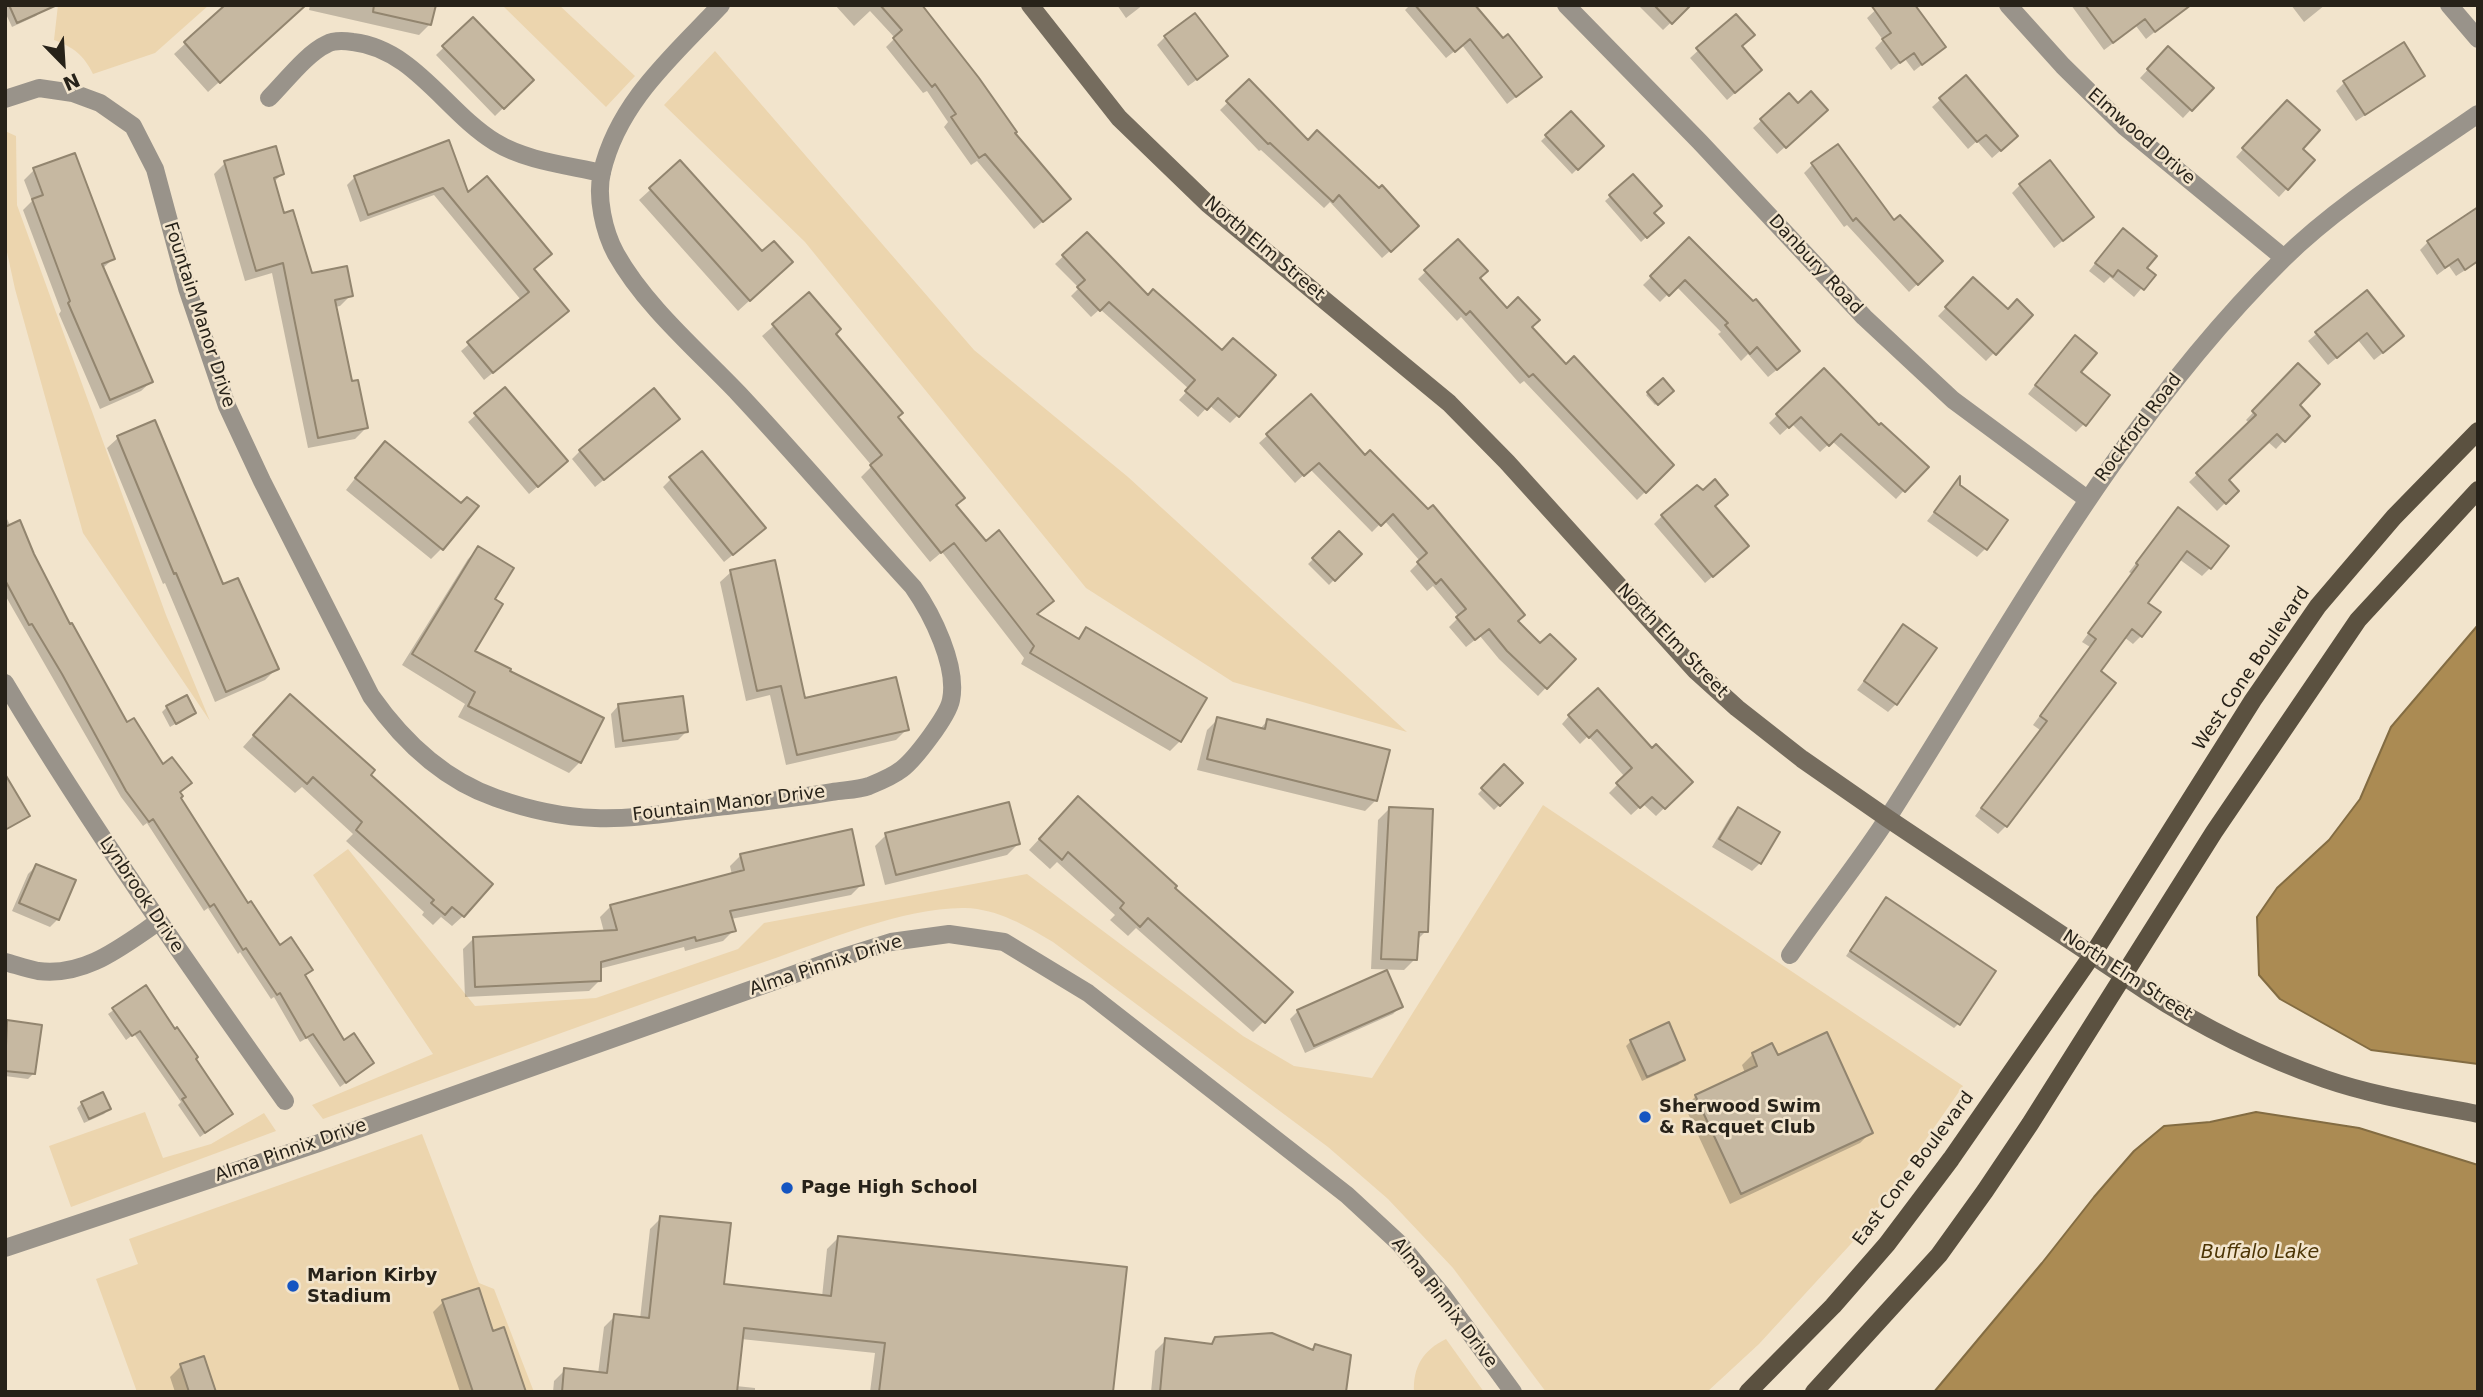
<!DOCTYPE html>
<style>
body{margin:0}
#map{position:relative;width:2483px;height:1397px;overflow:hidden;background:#f2e4cc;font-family:"DejaVu Sans",sans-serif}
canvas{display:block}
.frame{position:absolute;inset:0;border:7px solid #272219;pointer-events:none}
.north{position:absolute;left:28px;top:28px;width:70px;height:70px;-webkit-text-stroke:5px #f2e4cc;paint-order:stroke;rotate:156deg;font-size:19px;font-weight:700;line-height:28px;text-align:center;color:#272219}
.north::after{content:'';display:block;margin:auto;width:24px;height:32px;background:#272219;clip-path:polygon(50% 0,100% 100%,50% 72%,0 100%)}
</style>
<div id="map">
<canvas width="2483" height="1397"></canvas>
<div class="frame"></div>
<div class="north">N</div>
</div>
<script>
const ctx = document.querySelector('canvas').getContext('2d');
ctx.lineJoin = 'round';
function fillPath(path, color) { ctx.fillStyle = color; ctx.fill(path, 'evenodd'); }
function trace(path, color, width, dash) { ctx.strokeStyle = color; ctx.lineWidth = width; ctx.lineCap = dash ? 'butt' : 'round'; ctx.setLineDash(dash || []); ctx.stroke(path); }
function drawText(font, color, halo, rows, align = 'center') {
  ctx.font = font + ' "DejaVu Sans",sans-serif'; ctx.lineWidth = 5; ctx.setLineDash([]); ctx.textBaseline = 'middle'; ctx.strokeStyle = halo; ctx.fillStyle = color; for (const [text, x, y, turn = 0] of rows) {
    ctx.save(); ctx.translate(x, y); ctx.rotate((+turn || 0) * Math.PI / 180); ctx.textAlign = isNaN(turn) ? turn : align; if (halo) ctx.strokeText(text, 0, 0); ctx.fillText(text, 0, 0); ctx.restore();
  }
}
const green = new Path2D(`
 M58 5H209L155 53 93 74C84 55 73 47 54 40Z
 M502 5H559L635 76 606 107Z
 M715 51 974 350 1128 477 1407 732 1233 682 1086 588 805 242 664 105Z
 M5 131 16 136 17 205 166 615 210 721 83 533 15 289 5 243Z
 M1543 805 1963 1086 1860 1234 1759 1344 1707 1392H1546L1453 1268 1388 1199 1328 1147 1053 942C1026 926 998 909 965 908 905 907 825 941 767 961 618 1011 471 1066 323 1119L312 1105 433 1054 313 875 348 849 475 1006 596 998 738 949 764 923 1027 874 1243 1036 1294 1066 1372 1078Z
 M145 1112 163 1158 211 1144 264 1113 276 1131 71 1207 49 1146Z
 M422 1134 479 1283 494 1289 534 1392H137L96 1279 138 1264 129 1239Z
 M1446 1339 1484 1392H1414C1413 1367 1423 1350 1446 1339Z`);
const water = new Path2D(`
 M2478 625V1064L2371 1050 2280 999 2259 975 2257 917 2277 888 2329 840 2360 799 2391 727Z
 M2256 1112 2359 1128 2478 1165V1392H1934L2042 1263 2094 1197 2134 1151 2164 1126 2210 1122Z`);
const shadow = new Path2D(`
 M5 5H38L41 11 36 16 12 27 5 12Z
 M227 5 293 16 208 92 174 54Z
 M310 5H434L430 24 419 35 309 10Z
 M835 5H919L1013 133 1061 206 1034 229 977 161 971 165 944 127 948 122 927 91 923 93 886 47 895 38 870 11 854 26Z
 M1117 5H1143L1126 18Z
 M1410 5H1473L1531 85 1507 104 1462 45 1446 58 1405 10Z
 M1638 5H1689L1663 30Z
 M1881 5 1944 47 1914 71 1905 59 1891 70 1875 48 1883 40 1867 18Z
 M2071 5H2174L2179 12 2146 39 2136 26 2104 50Z
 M2291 5H2325L2304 22Z
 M1736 16 1740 47 1752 78 1727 100 1690 58Z
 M473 19 532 80 495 116 436 55Z
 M1165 37 1218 64 1188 86 1157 45Z
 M2168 48 2211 88 2183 118 2140 78Z
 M2423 75 2415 83 2356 121 2336 91 2344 83Z
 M1965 78 2008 144 1992 158 1977 141 1968 149 1932 107Z
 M1249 82 1307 142 1409 234 1382 258 1330 202 1324 208 1261 150 1259 151 1220 110Z
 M1789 95 1798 105 1818 118 1777 154 1753 128Z
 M2279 110 2301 149 2313 160 2279 197 2236 157Z
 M1571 113 1601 146 1572 174 1541 141Z
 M448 142 467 195 533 270 559 319 484 380 461 351 521 300 434 195 360 222 347 185 355 177Z
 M225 163 282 174 274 182 283 215 311 275 351 295 340 306 335 307 350 383 366 428 355 439 308 448 272 273 245 281 214 174Z
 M680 163 780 273 738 311 639 200Z
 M1812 165 1941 261 1909 292 1847 225 1844 227 1804 173Z
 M34 170 113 259 102 269 151 382 141 391 100 409 59 314 61 311 23 210 32 201 24 180Z
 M1633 176 1652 213 1656 228 1641 242 1605 201Z
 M2020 185 2092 217 2054 248 2012 193Z
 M2478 209V262L2456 276 2449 266 2437 275 2420 250 2428 242Z
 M1087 234 1148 297 1221 352 1238 415 1230 423 1209 405 1198 417 1179 400 1189 389 1100 309 1091 317 1071 296 1079 288 1055 264Z
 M1458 241 1478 279 1506 310 1530 327 1565 367 1672 465 1637 500 1524 381 1520 384 1461 317 1457 321 1418 279Z
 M1687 242 1790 359 1768 377 1748 354 1741 361 1718 334 1721 332 1676 286 1660 302 1643 285Z
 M2112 242 2153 275 2134 297 2110 277 2104 283 2089 271Z
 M1974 279 2008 311 2031 315 1986 361 1938 316Z
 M2366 292 2394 344 2374 360 2358 340 2328 365 2308 341Z
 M809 295 834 334 896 417 955 505 985 543 1051 601 1036 615 1077 639 1086 629 1180 741 1170 751 1021 664 1024 658 942 552 930 562 861 477 872 466 762 336Z
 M2067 345 2079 373 2084 424 2076 432 2028 394Z
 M2298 366 2297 405 2307 416 2276 449 2267 441 2227 480 2237 491 2217 511 2189 482 2250 424 2246 420Z
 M1824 370 1879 428 1926 467 1896 499 1832 441 1820 452 1792 424 1780 435 1769 423Z
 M1663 381 1672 391 1655 405 1646 395Z
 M1310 397 1516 622 1540 646 1573 659 1538 696 1499 659 1480 636 1466 647 1449 627 1459 617 1433 586 1427 591 1410 571 1420 561 1384 520 1372 532 1310 469 1295 483 1259 443Z
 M476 415 558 469 529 494 468 422Z
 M669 427 595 487 572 459 580 451Z
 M118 438 222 586 276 669 265 680 215 702 165 583 163 584 107 448Z
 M374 454 442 548 431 559 346 490Z
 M671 479 756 536 724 562 663 487Z
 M1954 487 1985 549 1977 557 1927 521Z
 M1713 507 1739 554 1705 583 1654 524 1662 516Z
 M2178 510 2210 568 2202 576 2179 559 2146 603 2141 636 2133 644 2124 637 2098 672 2006 826 1998 834 1975 816 2040 730 2033 725 2090 647 2082 642 2132 574 2129 572Z
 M5 515 11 527 32 555 69 626 126 724 178 793 179 798 248 906 279 947 311 970 304 976 343 1042 372 1063 340 1087 307 1038 300 1042 274 997 271 999 240 952 238 954 208 908 204 911 147 823 143 826 121 797 5 595Z
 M1339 534 1359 554 1329 585 1308 564Z
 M479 548 492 600 473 651 508 672 580 762 569 773 458 717 465 704 402 665 468 559Z
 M731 572 804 700 907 729 896 740 786 765 770 695 746 701 720 582Z
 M1904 627 1896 704 1888 712 1857 690Z
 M619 705 686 732 678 740 615 748 611 714Z
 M167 707 194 713 170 727 162 712Z
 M279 707 369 775 463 916 452 926 441 917 433 925 422 915 424 912 346 841 353 834 302 787 295 793 243 747Z
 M1569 716 1652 751 1691 782 1656 816 1643 804 1631 815 1609 793 1625 777 1588 736 1580 744 1562 724Z
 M1218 719 1260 729 1267 721 1376 800 1365 811 1197 770 1207 730Z
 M1504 767 1521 783 1494 810 1478 794Z
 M1067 809 1173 888 1264 1021 1253 1032 1136 928 1128 936 1110 920 1115 915 1057 862 1050 869 1029 850Z
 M1389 809 1426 931 1416 941 1415 959 1404 970 1371 969 1378 820Z
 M1738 809 1760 863 1752 871 1712 847 1730 817Z
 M886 835 1018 844 1007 855 885 885 875 846Z
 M741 855 862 884 851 895 731 919 734 930 723 941 685 951 684 947 599 969 600 980 589 991 465 997 463 949 474 938 604 932 600 917 611 906 732 875 730 866Z
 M36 866 58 919 50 927 12 911 28 874Z
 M1881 905 1959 1023 1954 1028 1846 956Z
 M145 988 231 1114 200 1137 178 1105 181 1102 134 1034 126 1040 108 1014Z
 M1401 1006 1393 1014 1305 1053 1290 1019 1298 1011Z
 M8 1022 33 1074 28 1079 5 1076V1024Z
 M1631 1041 1683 1060 1678 1065 1642 1081 1626 1046Z
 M1753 1054 1777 1057 1871 1132 1860 1143 1730 1204 1685 1107 1696 1096 1745 1073 1742 1065Z
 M82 1103 109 1109 104 1114 84 1123 77 1108Z
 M661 1218 722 1286 822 1297 827 1249 838 1238 1111 1392H870L875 1353 741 1339 736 1386 755 1388V1392H553L554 1381 565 1370 598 1374 604 1327 615 1316 640 1319 650 1229Z
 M443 1302 492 1333 524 1392H460L433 1312Z
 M1216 1339 1310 1351 1315 1346 1344 1392H1151L1155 1351 1166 1340 1210 1345Z
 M181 1366 214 1392H175L170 1377Z`);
const building = new Path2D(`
 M9 5H57L17 23Z
 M225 5H306L220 83 184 42Z
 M374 5H436L431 25 373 12Z
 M880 5H922L979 78 1017 132 1015 133 1071 199 1043 222 985 154 979 158 951 117 956 114 935 84 932 87 893 38 902 30Z
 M1415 5H1475L1503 38 1508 34 1542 77 1516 97 1470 39 1455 52Z
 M1654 5H1691L1672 24Z
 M1871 5H1915L1946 47 1922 65 1914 53 1900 63 1882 39 1891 33Z
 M2085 5H2191L2155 32 2145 19 2113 43Z
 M1195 13 1228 56 1197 80 1164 36Z
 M1736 14 1755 35 1742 46 1762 70 1735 93 1696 48Z
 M473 17 534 80 504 109 442 46Z
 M2404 42 2425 76 2365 115 2343 81Z
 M2168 46 2214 88 2192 111 2147 69Z
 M1966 75 2018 136 2001 151 1986 135 1977 142 1939 98Z
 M1249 79 1308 140 1317 130 1379 188 1382 185 1419 226 1391 252 1339 195 1333 202 1270 143 1268 144 1226 101Z
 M1811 91 1828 110 1786 148 1760 119 1789 93 1798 103Z
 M2287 100 2320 130 2303 149 2315 160 2288 190 2242 148Z
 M1571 111 1604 146 1578 170 1545 135Z
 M449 140 468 192 487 176 552 254 534 269 569 311 493 373 467 342 529 292 443 188 368 215 354 176Z
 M1838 144 1894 220 1900 215 1943 261 1918 285 1856 218 1853 221 1811 163Z
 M276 146 284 174 274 178 284 213 293 210 312 273 347 266 353 296 335 300 352 381 358 380 368 428 318 438 283 263 256 271 224 161Z
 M75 153 115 259 102 264 153 382 110 400 68 303 70 301 32 199 43 195 33 168Z
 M680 160 762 251 774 241 793 262 750 301 649 188Z
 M2050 160 2094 217 2063 241 2019 184Z
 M1633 174 1662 206 1654 213 1664 223 1647 238 1609 195Z
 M2478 207V261L2465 270 2458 259 2445 268 2427 241Z
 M2123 228 2157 256 2147 268 2156 275 2144 290 2118 270 2113 277 2095 263Z
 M1087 232 1148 295 1153 289 1222 350 1233 338 1276 375 1239 417 1218 398 1207 410 1185 391 1195 380 1109 302 1100 311 1077 287 1085 280 1062 255Z
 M1689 237 1753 301 1756 299 1800 351 1777 370 1757 347 1750 354 1725 325 1728 323 1685 280 1669 296 1650 276Z
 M1458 239 1488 271 1480 278 1507 308 1518 297 1540 320 1532 327 1566 364 1574 356 1674 465 1646 493 1533 374 1529 377 1470 311 1466 315 1424 270Z
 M1973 277 2008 309 2017 299 2033 315 1996 355 1945 307Z
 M2367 290 2404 336 2383 353 2367 333 2337 358 2315 332Z
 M809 292 841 329 836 334 903 413 898 417 965 498 956 505 986 541 999 530 1054 601 1037 614 1079 639 1086 627 1207 698 1181 742 1030 653 1034 646 954 543 941 553 870 465 882 455 772 324Z
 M2075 335 2097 353 2081 372 2110 395 2086 426 2035 385Z
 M2298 363 2320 384 2300 405 2310 416 2285 442 2277 434 2229 480 2239 491 2226 504 2196 473 2256 415 2252 411Z
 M1824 368 1879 425 1881 423 1929 467 1905 492 1841 434 1829 446 1801 417 1789 428 1776 414Z
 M1663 378 1674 391 1658 405 1647 392Z
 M505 387 568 461 538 487 474 413Z
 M654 388 680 419 604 480 579 450Z
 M1311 394 1365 455 1370 450 1428 509 1433 505 1525 615 1518 621 1540 643 1550 634 1576 659 1547 689 1507 651 1489 629 1475 640 1456 617 1466 609 1441 579 1436 584 1417 562 1427 553 1393 514 1381 526 1319 463 1304 476 1266 434Z
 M155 420 223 584 238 578 279 669 226 692 176 573 174 574 117 436Z
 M385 441 461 503 467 497 479 506 443 550 355 478Z
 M702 451 766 528 733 555 669 477Z
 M1960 476V485L2008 520 1987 550 1934 512Z
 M1715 479 1728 495 1715 506 1749 546 1713 577 1661 515 1697 485 1703 490Z
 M2178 507 2229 546 2211 569 2187 551 2148 603 2161 612 2142 637 2132 629 2101 671 2116 683 2007 827 1981 808 2047 721 2040 716 2096 639 2088 633 2138 565 2136 563Z
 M20 520 34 554 70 624 72 623 127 722 134 718 163 764 172 757 192 783 180 792 183 796 181 798 248 903 251 901 280 945 291 937 313 970 305 975 344 1040 354 1033 374 1063 346 1083 313 1034 306 1038 280 993 277 995 246 948 243 950 214 904 210 907 153 819 149 822 126 791 62 674 32 624 29 625 5 580V527Z
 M1339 531 1362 554 1335 581 1312 558Z
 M478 546 514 568 495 599 503 604 475 651 511 669 510 671 604 718 581 763 468 706 475 692 412 654Z
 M775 560 805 698 896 677 909 730 797 755 781 686 757 691 730 570Z
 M1903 624 1937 648 1897 705 1864 681Z
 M1598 688 1652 748 1656 744 1693 782 1665 809 1652 797 1640 808 1616 783 1632 768 1597 730 1589 738 1568 715Z
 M290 694 375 770 371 775 493 884 464 917 452 907 445 915 431 903 434 900 356 830 362 822 313 777 307 784 253 735Z
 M187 695 196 713 176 724 166 706Z
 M683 696 688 732 623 741 618 704Z
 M1217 717 1265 729 1267 719 1390 750 1377 801 1207 759Z
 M1504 764 1523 783 1500 806 1481 788Z
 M5 774 30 816 5 830Z
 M1078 796 1177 886 1175 888 1293 992 1265 1023 1148 918 1140 927 1120 908 1124 903 1068 852 1062 860 1039 839Z
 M1009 802 1020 844 896 875 885 833Z
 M1389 807 1433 809 1428 932H1419L1417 960 1381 959Z
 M1738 807 1780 832 1761 864 1719 839Z
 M852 829 864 885 730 911 736 931 696 941 695 937 601 962V981L475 987 473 937 617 930 610 905 744 870 740 854Z
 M36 864 76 880 59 920 19 903Z
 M1886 897 1996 971 1960 1025 1850 951Z
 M1387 970 1403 1007 1314 1046 1297 1010Z
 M146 985 175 1029 177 1027 198 1057 196 1059 233 1114 205 1133 182 1099 186 1097 140 1031 132 1036 112 1008Z
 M7 1020 42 1025 35 1074 5 1071Z
 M1669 1022 1685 1060 1647 1077 1630 1040Z
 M1827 1032 1873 1133 1741 1194 1695 1095 1757 1066 1752 1053 1772 1043 1778 1055Z
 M103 1092 111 1109 89 1119 81 1102Z
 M660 1216 731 1223 724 1284 831 1296 838 1236 1127 1267 1113 1392H879L885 1343 744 1328 737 1392H562L564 1368 607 1373 614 1314 649 1318Z
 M479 1288 493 1331 504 1327 526 1392H473L442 1300Z
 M1272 1333 1313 1350 1315 1344 1351 1355 1346 1392H1160L1165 1338 1212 1344 1215 1337Z
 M204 1356 216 1392H189L180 1364Z`);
const minor = new Path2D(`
 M1566 5 1700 142 1864 317 1953 400 2087 499
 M2008 5 2063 66 2125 127 2284 258
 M2449 5 2478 39
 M269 98C285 82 307 53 327 44 334 40 346 41 353 42 414 49 446 112 495 142 526 161 567 165 602 173
 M5 99 39 88 73 93 100 103 133 126 155 169 187 288 227 406 262 481 371 696C402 740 444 780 496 798 527 809 562 817 595 818 638 820 684 810 727 806 762 802 797 798 832 792 844 790 858 790 869 786 879 782 893 776 902 769 915 759 948 716 951 700 958 666 932 614 913 587 854 523 798 457 739 394 698 351 645 306 616 254 604 232 596 197 602 172 618 102 674 55 721 5
 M5 683C91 827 188 964 285 1101
 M1790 955C1822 908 1858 864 1889 816 2013 622 2118 422 2283 259 2341 202 2412 160 2478 114
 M5 962C16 965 27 969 38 971 85 977 121 947 158 922`);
const tertiary = new Path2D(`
 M5 1248 319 1143 837 959 891 942 949 934 1004 942 1088 993 1347 1195 1400 1244 1443 1296 1513 1392`);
const secondary = new Path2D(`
 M1030 5 1119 118 1208 204 1449 403 1507 462 1695 670 1737 708 1802 759 1887 818 2146 991C2202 1027 2262 1057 2325 1079 2374 1096 2427 1104 2478 1114`);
const primary = new Path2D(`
 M1748 1392 1833 1306 1887 1244 1951 1159 2093 954 2253 700 2318 606 2394 517 2478 431
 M1814 1392 1939 1255 1985 1191 2030 1124 2214 832 2358 620 2478 490`);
const markers = [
 [1645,1117,7,"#1555c1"],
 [787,1188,7,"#1555c1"],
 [293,1286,7,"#1555c1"]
];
const streetNames = [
 ["Elmwood Drive",2141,137,41],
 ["North Elm Street",1264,249,40],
 ["Danbury Road",1815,265,47],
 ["Fountain Manor Drive",199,315,72],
 ["Rockford Road",2139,428,-53],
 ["North Elm Street",1672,641,46],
 ["West Cone Boulevard",2252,669,-56],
 ["Fountain Manor Drive",729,804,-7],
 ["Lynbrook Drive",141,895,56],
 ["Alma Pinnix Drive",826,966,-18],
 ["North Elm Street",2127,976,33],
 ["Alma Pinnix Drive",291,1151,-19],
 ["East Cone Boulevard",1914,1169,-53],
 ["Alma Pinnix Drive",1444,1303,52]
];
const poiNames = [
 ["Sherwood Swim",1659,1107],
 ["& Racquet Club",1659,1128],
 ["Page High School",801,1188],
 ["Marion Kirby",307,1276],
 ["Stadium",307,1297]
];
const waterNames = [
 ["Buffalo Lake",2260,1253]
];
fillPath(green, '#ecd5ae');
fillPath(water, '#ab8b53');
trace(water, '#836c42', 2);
fillPath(shadow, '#0003');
fillPath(building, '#c6b8a1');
trace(building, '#92856f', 2);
trace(minor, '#99938a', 18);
trace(tertiary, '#99938a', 18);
trace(secondary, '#756c5e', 18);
trace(primary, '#5b5140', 18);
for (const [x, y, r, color] of markers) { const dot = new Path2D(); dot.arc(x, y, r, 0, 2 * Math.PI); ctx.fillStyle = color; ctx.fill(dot); trace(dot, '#f2e4cc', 2.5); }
drawText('18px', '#272219', '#f2e4cc', streetNames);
drawText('bold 18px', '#272219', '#f2e4cc', poiNames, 'left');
drawText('italic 19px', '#4c3505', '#f2e4cc', waterNames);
</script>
